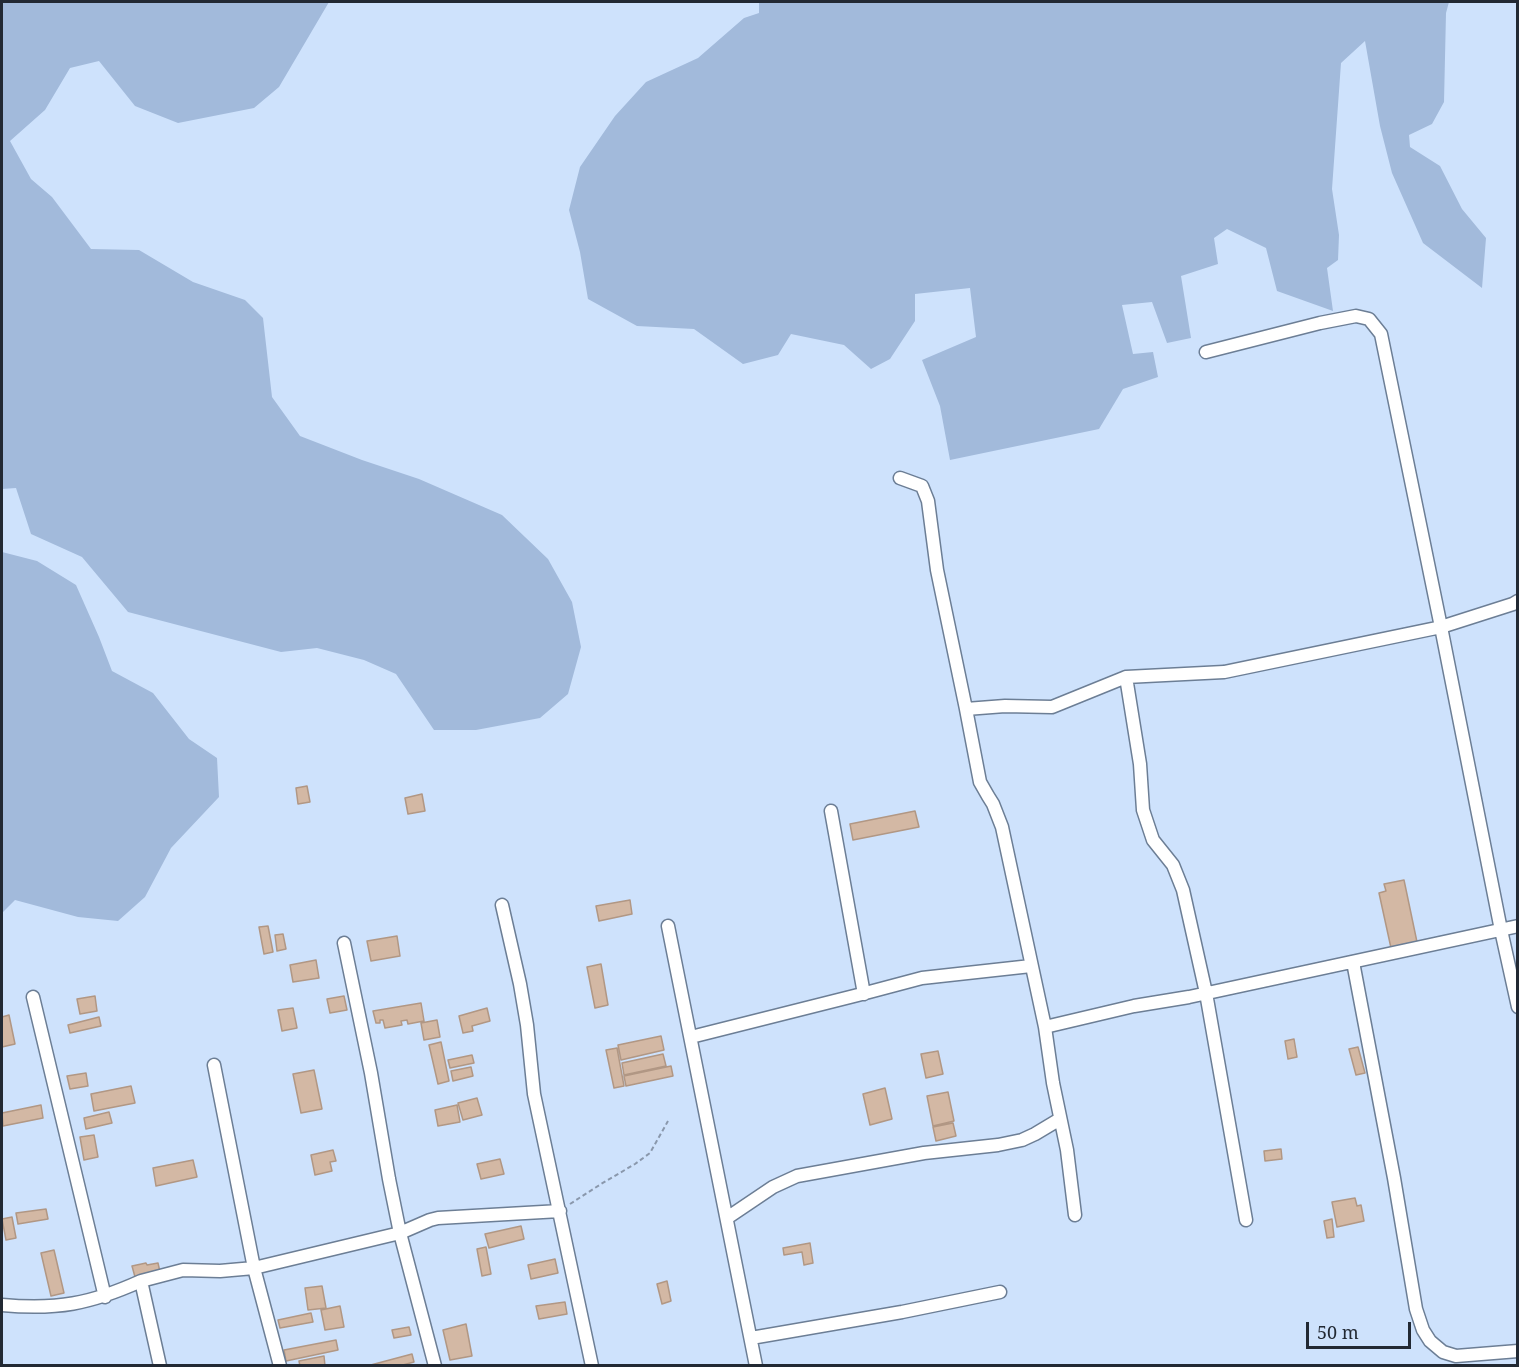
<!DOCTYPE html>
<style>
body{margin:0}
#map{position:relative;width:1519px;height:1367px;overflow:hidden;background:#cee2fc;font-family:"Noto Serif",serif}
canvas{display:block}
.frame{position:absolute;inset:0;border:3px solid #222933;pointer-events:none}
.scale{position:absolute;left:1306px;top:1322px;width:105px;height:27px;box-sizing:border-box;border:3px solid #222933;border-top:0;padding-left:8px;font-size:18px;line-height:21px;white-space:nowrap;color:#222933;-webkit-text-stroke:4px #cee2fc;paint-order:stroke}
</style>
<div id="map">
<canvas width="1519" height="1367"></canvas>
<div class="frame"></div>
<div class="scale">50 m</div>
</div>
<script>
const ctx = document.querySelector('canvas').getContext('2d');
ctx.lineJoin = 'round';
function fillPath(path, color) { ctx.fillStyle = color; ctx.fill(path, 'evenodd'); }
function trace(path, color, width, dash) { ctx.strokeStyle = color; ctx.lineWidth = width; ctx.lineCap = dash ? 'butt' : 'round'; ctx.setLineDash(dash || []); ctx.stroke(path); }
const green = new Path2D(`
 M2 2H329L279 87 254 108 178 123 135 106 99 61 70 68 45 110 10 141 31 179 52 197 91 249 139 250 193 282 245 300 263 318 272 397 300 436 362 460 419 479 502 515 548 559 572 602 581 647 568 694 540 718 476 730H434L396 674 364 660 317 648 281 652 128 612 82 557 31 534 16 488 2 489Z
 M759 2H1449L1446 13 1444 102 1432 124 1409 135 1410 147 1440 166 1462 209 1486 238 1482 288 1423 243 1392 173 1380 126 1365 41 1341 63 1332 189 1339 235 1338 260 1327 268 1333 311 1277 291 1266 248 1227 229 1214 238 1218 264 1181 276 1191 338 1167 343 1152 302 1122 305 1133 354 1153 352 1158 377 1123 389 1099 429 950 460 940 406 922 360 976 337 970 288 915 294V321L890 359 871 369 844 345 791 334 778 355 743 364 694 329 637 326 588 299 580 252 569 210 580 167 615 116 646 82 698 58 744 18 759 13Z
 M2 552 37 561 76 585 99 637 112 671 153 693 189 739 217 758 219 797 171 848 145 897 118 921 78 917 15 900 2 913Z`);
const building = new Path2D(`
 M307 786 310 802 298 804 296 788Z
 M422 794 425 811 408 814 405 798Z
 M915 811 919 827 853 840 850 824Z
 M1404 880 1417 942 1391 948 1379 893 1386 891 1384 884Z
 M630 900 632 914 599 921 596 906Z
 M268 926 273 952 264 954 259 927Z
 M283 934 286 949 277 951 275 935Z
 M397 936 400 956 371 961 367 941Z
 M316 960 319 978 293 982 290 965Z
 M601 964 608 1005 595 1008 587 967Z
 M95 996 97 1011 80 1014 77 999Z
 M344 996 347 1010 330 1013 327 999Z
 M421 1003 424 1021 408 1024 407 1020 401 1021 402 1025 385 1028 383 1020H380V1023H376L373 1011Z
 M293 1008 297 1028 282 1031 278 1010Z
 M487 1008 490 1021 472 1026 473 1031 463 1033 459 1016Z
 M9 1015 15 1044 2 1047V1017Z
 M99 1017 101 1026 70 1033 68 1025Z
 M437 1020 440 1037 424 1040 421 1023Z
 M661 1036 664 1050 621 1060 618 1045Z
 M1294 1039 1297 1057 1288 1059 1285 1041Z
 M441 1042 449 1081 438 1084 429 1045Z
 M1358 1047 1365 1073 1356 1075 1349 1049Z
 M617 1048 624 1086 614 1088 606 1050Z
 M938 1051 943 1074 926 1078 921 1054Z
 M663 1054 666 1066 624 1075 622 1063Z
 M472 1055 474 1063 450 1068 448 1060Z
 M671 1066 673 1076 626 1086 624 1076Z
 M471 1067 473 1076 453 1081 451 1071Z
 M314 1070 322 1109 301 1113 293 1074Z
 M86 1073 88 1086 70 1089 67 1076Z
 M131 1086 135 1103 94 1111 91 1094Z
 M885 1088 892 1119 870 1125 863 1094Z
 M948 1092 954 1121 933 1126 927 1096Z
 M477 1098 482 1115 463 1120 458 1103Z
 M41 1105 43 1118 3 1126 2 1113Z
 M457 1105 460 1122 438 1126 435 1110Z
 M109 1112 112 1123 86 1129 84 1118Z
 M953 1123 956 1136 936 1141 933 1127Z
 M94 1135 98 1157 84 1160 80 1137Z
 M1281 1149 1282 1159 1265 1161 1264 1151Z
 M333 1150 336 1161 330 1162 332 1171 315 1175 311 1155Z
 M500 1159 504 1174 481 1179 477 1164Z
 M193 1160 197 1177 156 1186 153 1168Z
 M1355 1198 1357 1206 1361 1205 1364 1221 1337 1227 1332 1202Z
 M46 1209 48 1219 18 1224 16 1213Z
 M12 1217 16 1238 6 1240 2 1219Z
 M1332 1219 1334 1237 1327 1238 1324 1221Z
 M521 1226 524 1239 489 1248 485 1234Z
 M810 1243 813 1263 804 1265 802 1252 784 1255 783 1248Z
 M486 1247 491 1274 482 1276 477 1249Z
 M54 1250 64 1293 51 1296 41 1253Z
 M555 1259 558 1273 531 1279 528 1265Z
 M146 1263 147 1265 158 1263 160 1272 135 1277 132 1266Z
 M667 1281 671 1301 662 1304 657 1284Z
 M322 1286 326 1308 308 1310 305 1288Z
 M565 1302 567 1314 539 1319 536 1306Z
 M340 1306 344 1327 325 1330 321 1310Z
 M311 1313 313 1322 280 1328 278 1320Z
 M466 1324 472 1356 450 1360 443 1330Z
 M409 1327 411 1335 394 1338 392 1330Z
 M336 1340 338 1350 286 1361 284 1350Z
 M412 1354 414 1362 399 1366H367Z
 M324 1356 325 1366H300L299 1361Z`);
const path = new Path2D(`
 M570 1204 601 1184 635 1164 650 1153 668 1121`);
const minor = new Path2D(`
 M1206 352 1320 323 1356 316 1369 319 1381 334 1441 627 1501 930 1518 1007
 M900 478 922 486 928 501 937 570 966 709
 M1126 677 1140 764 1143 810 1153 840 1173 865 1183 890 1206 993 1246 1220
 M831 811 864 994
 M502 905 520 984 527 1025 534 1094 592 1366
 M668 926 756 1366
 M344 943 371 1073 389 1179 400 1233 435 1366
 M1353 962 1394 1178 1416 1309 1423 1330 1430 1341 1443 1352 1456 1356 1518 1351
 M33 997 105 1297
 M1045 1027 1134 1006 1189 997 1518 926
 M691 1037 858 995 922 978 1031 966
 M214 1065 254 1268 280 1366
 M1075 1215 1067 1150 1053 1083 1045 1027 1002 827 993 804 988 796 980 782 966 709 1005 706 1052 707 1126 677 1224 672 1441 627 1513 604 1518 601
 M727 1218 773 1187 797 1176 924 1153 998 1145 1022 1140 1035 1134 1060 1119
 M141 1281 183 1270 220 1271 254 1268 400 1233 430 1220 438 1218 560 1211
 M2 1305C57 1310 90 1304 141 1281L160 1366
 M751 1338 902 1312 1000 1292`);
fillPath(green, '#a2badb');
fillPath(building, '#d3b8a4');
trace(building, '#b19784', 1.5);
trace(minor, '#6c7e95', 15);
trace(path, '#8a98ac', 2, [4.5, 3]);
trace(minor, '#fff', 12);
</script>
